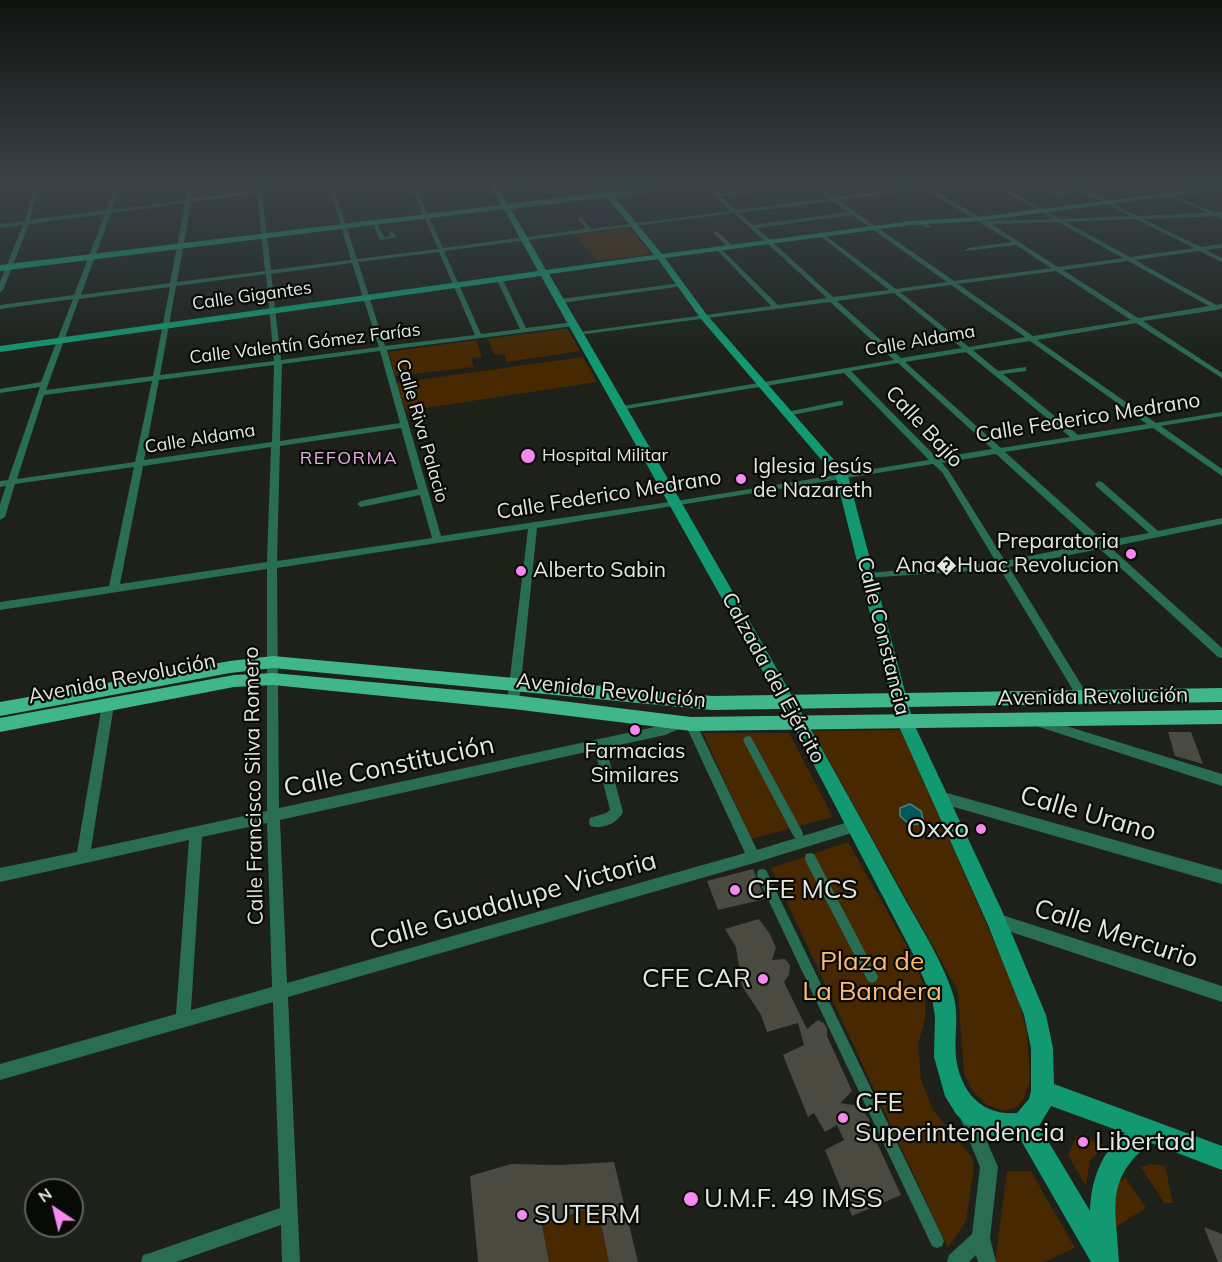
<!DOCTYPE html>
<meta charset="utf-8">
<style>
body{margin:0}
#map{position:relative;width:1222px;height:1262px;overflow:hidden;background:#1d211a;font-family:Mulish,sans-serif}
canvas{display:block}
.north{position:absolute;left:24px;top:1178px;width:60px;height:60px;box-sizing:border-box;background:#080a07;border:2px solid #60625e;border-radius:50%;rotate:325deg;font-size:16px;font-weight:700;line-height:24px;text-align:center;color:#e3e6e1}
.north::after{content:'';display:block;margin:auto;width:21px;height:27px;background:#f589ef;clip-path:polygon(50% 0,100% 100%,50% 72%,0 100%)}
</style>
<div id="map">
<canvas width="1222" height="1262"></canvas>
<div class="north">N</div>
</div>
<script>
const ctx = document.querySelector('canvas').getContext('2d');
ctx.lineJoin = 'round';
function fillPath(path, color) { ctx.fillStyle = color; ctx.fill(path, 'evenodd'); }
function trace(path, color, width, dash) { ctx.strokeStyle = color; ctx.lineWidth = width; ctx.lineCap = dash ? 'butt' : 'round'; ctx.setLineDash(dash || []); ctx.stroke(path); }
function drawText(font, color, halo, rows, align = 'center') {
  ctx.font = font + ' Mulish,sans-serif'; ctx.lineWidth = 4.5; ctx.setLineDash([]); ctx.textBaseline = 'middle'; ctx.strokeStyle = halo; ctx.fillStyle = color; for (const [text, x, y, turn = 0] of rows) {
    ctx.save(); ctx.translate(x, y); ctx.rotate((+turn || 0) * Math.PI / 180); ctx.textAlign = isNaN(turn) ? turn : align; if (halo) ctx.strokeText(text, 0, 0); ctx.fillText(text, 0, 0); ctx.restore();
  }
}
const green = new Path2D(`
 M630 228 650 254 596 261 576 235Z
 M563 329H567L580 351 507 362 504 354 494 355 488 339Z
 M476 340 482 357 471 358 474 367 395 376 389 352Z
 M583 357 597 382 406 411 396 383Z
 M901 730 1016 991 1027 1031 1030 1079 1025 1096 1018 1107 1005 1111 987 1105 972 1090 964 1073 958 991 812 731Z
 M703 733H789L833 817 751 839Z
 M848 842 914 959 925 989V1019L918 1044 921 1079 933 1110 972 1157 974 1169 966 1221 948 1248 771 868Z
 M1077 1135 1105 1145 1090 1160 1086 1186 1068 1155Z
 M1151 1164 1165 1166 1173 1203H1164L1141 1167Z
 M1007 1171H1031L1075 1248 1043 1262H995Z
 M1125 1177 1146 1208 1114 1228 1117 1183Z
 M597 1205 609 1262H549L542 1225Z`);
const water = new Path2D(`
 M910 804 921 811 923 819 918 824 910 825 900 816V808Z`);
const building = new Path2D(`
 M1168 732H1191L1203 764 1175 756Z
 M753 869 765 899 718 910 707 881Z
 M759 919 770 934 776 948 772 960 785 959 790 965 789 975 784 982 807 1029 818 1020 824 1023 827 1029V1036L852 1091 840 1103 860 1106 869 1119 872 1132 901 1195 852 1216 825 1150 844 1140 837 1125 825 1132 814 1113 808 1117 783 1055 804 1045 798 1023 767 1032 761 1015 742 986 736 947 725 929Z
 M614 1162 638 1262H609L597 1205 542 1225 549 1262H478L470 1176 511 1164 560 1165Z
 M1204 1227 1222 1234V1262H1218Z`);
const pedestrian = new Path2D(`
 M714 232H718L734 247V249H730L714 234Z
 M748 736 751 737 802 831 803 834 802 837 798 839 794 837 743 740 745 737Z
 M810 853 814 854 876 973 878 977 876 981 872 983 868 981 806 862 805 858 806 854Z
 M762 869 766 870 942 1236 944 1241 942 1246 937 1248 932 1246 758 878 757 874 758 870Z`);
const minor = new Path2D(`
 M23 186 21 187 0 189V187Z
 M35 186H39L30 220 106 210 116 186H120L112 210 186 200 189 186H193L191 199 257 190V186H261L262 190 302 186 300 187 262 193 271 270 351 260 329 186H333L357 259 438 249 411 186H415L443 248 586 229 578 219 581 217 591 229 731 211 705 186H709L719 194 777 187 779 188 722 197 736 210 829 198 813 186H818L834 197 922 186H935L930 188 986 221 1053 219 996 186H1001L1060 219 1130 216 1072 186H1077L1137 216 1222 212V216L1143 219 1201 247 1222 244V248L1206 250 1222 258V262L1199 251 1135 260 1216 305 1222 304V308L1217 310 1143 321 1222 373V378L1136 323 1037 340 1156 423 1222 412V416L1161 426 1222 469V476L1153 428 1005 452 1104 541 1149 533 1096 486 1095 484 1099 481 1102 482 1158 531 1222 518V524L1110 547 1222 648V658L1218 657 1100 549 1009 567 1087 694 1089 697 1087 700 1083 702 1079 700 1000 569 865 578 863 576 868 573 996 562 942 472 933 464 537 528 519 702 517 705 513 707 509 705 507 702 528 529 277 568 279 808 664 725 682 718 687 721 691 719 695 721 757 850 855 820 860 822 861 826 860 830 855 832 754 863 288 997 300 1262H282L281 1225 176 1262H141L143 1255 150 1253 280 1208 273 1002 0 1080V1064L176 1014 189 840 0 882V868L77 852 102 705 104 702 108 700 112 702 114 705 91 849 267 811V569L0 610V602L109 586 134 467 15 484 5 517 0 520V504L6 486 0 487V481L8 480 40 387 0 393V389L41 382 73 299 0 309V305L74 295 105 214 29 224 3 290 0 292V282L23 225 0 228V224L25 221ZM925 189 1012 242 968 248 965 250 966 251 1016 245 1051 268 954 281 838 200ZM257 193 265 271 177 282 191 202ZM832 201 849 212 753 225 739 213ZM185 203 170 283 81 295 111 213ZM734 213 827 298 778 305 718 246 716 247V249L771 306 580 332 577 334 578 335 830 302 894 360 623 406 619 408 620 410 844 373 929 460 676 501 441 536 387 350 574 326 577 324 574 322 526 328 502 278 499 276 496 278 520 329 481 334 444 251ZM852 215 947 282 896 289 821 232 818 234 819 235 889 290 833 297 757 228ZM1136 219 1194 248 1130 257 1066 222ZM1058 222 1123 258 1058 267 991 224ZM439 252 475 335 385 346 358 262ZM1128 261 1209 306 1138 318 1063 270ZM352 263 379 347 281 360 271 274ZM1056 271 1131 320 1033 336 958 284ZM266 274 274 361 160 375 176 286ZM951 285 1025 337 969 347 900 292ZM170 287 153 376 46 390 79 299ZM894 293 962 348 901 358 837 301ZM1030 341 1147 424 1078 435 1003 374 1026 371V367L998 371 973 350ZM380 351 400 423 280 441 282 364ZM966 352 1070 437 1001 448 905 362ZM898 363 992 449 937 458 851 371ZM274 365 272 442 144 460 159 380ZM152 381 135 462 17 479 44 395ZM401 428 418 489 361 501 357 504 361 507 420 495 432 538 277 561 280 446ZM271 447 267 562 120 584 143 466ZM996 454 1094 543 1005 561 949 471 942 463ZM686 726 745 853 287 983 280 820 595 750 610 810 606 813 590 818 589 822 590 826C602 830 618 823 623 812L606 748 665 735ZM267 823 272 987 191 1010 202 837Z
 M599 186H603L610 195H606Z
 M1149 186H1154L1172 194 1167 195Z
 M1052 189 1061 192 1073 191 1075 192 1060 196 1050 191Z
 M919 221H923L932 227 927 228 919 223Z
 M372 222H376L384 237 391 236 389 233 392 231 397 237 380 240Z
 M681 283 684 285 683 286 561 303 558 301 561 299Z
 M840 401H843V405L787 416 783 414 787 412Z
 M1037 717 1222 774V786L1033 725 1031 722 1033 719Z
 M940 791 1222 870V884L940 803 936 801 934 797 936 793Z
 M996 913 1222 986V1002L996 927 991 925 989 920 991 915Z
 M967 1107 973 1109 998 1167 990 1238 996 1262H978L976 1255 969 1262H947L949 1255 972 1234 980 1167 959 1115 961 1109Z`);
const tertiary = new Path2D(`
 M1167 193 1222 215V219L1167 195Z`);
const secondary = new Path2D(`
 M490 186H497L508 204 608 192 683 186 680 188 614 196 662 254 911 221 979 217 1222 186V189L979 221 911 225 665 258 707 315 848 476 913 722 1003 913 1046 1015 1053 1048 1054 1084 1222 1146V1170L1151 1143C1103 1179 1117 1210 1119 1262H1091L1019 1137 993 1136 965 1123 956 1114 945 1096 934 1057 935 1017 932 998 912 952 794 727 541 276 0 352V346L538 271 504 209 0 271V265L501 205ZM607 197 654 255 546 270 511 209ZM658 259 701 319 836 477 897 722 988 925 1024 1015 1031 1048V1091L1029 1099 1017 1113C981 1116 960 1091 956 1057 954 1037 959 1018 954 998 947 970 921 927 906 901 791 690 670 482 549 274ZM1051 1106 1125 1133C1101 1152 1091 1181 1090 1211L1039 1126Z`);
const primary = new Path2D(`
 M273 656 712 696 1222 688V702L712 710 273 668 230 673 0 716V702L230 661Z
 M273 673 513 695 691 717 1222 710V724L691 731 513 709 273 685 234 687 0 732V718L234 675Z`);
const markers = [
 [528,456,8,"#f589ef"],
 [741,479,6,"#f589ef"],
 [1131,554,6,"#f589ef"],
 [521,571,6,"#f589ef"],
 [635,730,6,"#f589ef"],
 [981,829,6,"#f589ef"],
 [735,890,6,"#f589ef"],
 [763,979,6,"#f589ef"],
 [843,1118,6,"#f589ef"],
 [1083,1142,6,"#f589ef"],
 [691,1199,8,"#f589ef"],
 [522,1215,6,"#f589ef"]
];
const farStreetnames = [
 ["Calle Gigantes",252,296,-8],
 ["Calle Aldama",920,341,-10],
 ["Calle Valentín Gómez Farías",305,344,-7],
 ["Calle Riva Palacio",422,431,74],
 ["Calle Aldama",200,439,-9]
];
const farPoinames = [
 ["Hospital Militar",542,456]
];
const farNeighbourhoodnames = [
 ["REFORMA",349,459]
];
const streetNames = [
 ["Calle Federico Medrano",1088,418,-9],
 ["Calle Bajío",924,427,47],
 ["Calle Federico Medrano",609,495,-9],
 ["Calle Constancia",883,636,76],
 ["Calzada del Ejército",773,678,61],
 ["Avenida Revolución",122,679,-11],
 ["Avenida Revolución",611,691,6],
 ["Avenida Revolución",1093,697,-1],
 ["Calle Francisco Silva Romero",254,786,-91]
];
const poiNames = [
 ["Iglesia Jesús",753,467],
 ["de Nazareth",753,491],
 ["Preparatoria",1119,542,"right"],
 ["Ana�Huac Revolucion",1119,566,"right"],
 ["Alberto Sabin",533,571],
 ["Farmacias",635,752,"center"],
 ["Similares",635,776,"center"]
];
const nearStreetnames = [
 ["Calle Constitución",389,767,-12],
 ["Calle Urano",1088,814,16],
 ["Calle Guadalupe Victoria",513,901,-16],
 ["Calle Mercurio",1116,934,18]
];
const nearPoinames = [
 ["Oxxo",969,829,"right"],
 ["CFE MCS",747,890],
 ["CFE CAR",751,979,"right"],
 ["CFE",855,1103],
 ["Superintendencia",855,1133],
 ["Libertad",1095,1142],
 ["U.M.F. 49 IMSS",704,1199],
 ["SUTERM",534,1215]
];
const nearParknames = [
 ["Plaza de",872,962],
 ["La Bandera",872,992]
];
fillPath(green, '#472800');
fillPath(water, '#00585b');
trace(water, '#448383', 1.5);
fillPath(building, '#4b4a41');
fillPath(pedestrian, '#286d54');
fillPath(minor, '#286d54');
fillPath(tertiary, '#286d54');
fillPath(secondary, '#139971');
fillPath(primary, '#40b68c');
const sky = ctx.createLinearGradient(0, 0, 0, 362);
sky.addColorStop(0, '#10120e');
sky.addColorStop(0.51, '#3a4349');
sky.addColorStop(1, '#3a434900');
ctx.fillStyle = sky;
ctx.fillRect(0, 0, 1222, 362);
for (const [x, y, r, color] of markers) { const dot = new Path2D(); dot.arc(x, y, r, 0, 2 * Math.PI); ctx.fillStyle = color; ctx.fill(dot); trace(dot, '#080a07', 2); }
drawText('18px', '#e3e6e1', '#080a07', farStreetnames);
drawText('18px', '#e3e6e1', '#080a07', farPoinames, 'left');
ctx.letterSpacing = '1.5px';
drawText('18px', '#e8ace3', '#080a07', farNeighbourhoodnames);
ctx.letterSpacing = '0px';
drawText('21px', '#e3e6e1', '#080a07', streetNames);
drawText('21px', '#e3e6e1', '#080a07', poiNames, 'left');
drawText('26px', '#e3e6e1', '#080a07', nearStreetnames);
drawText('26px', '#e3e6e1', '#080a07', nearPoinames, 'left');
drawText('26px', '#febb71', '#080a07', nearParknames);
</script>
